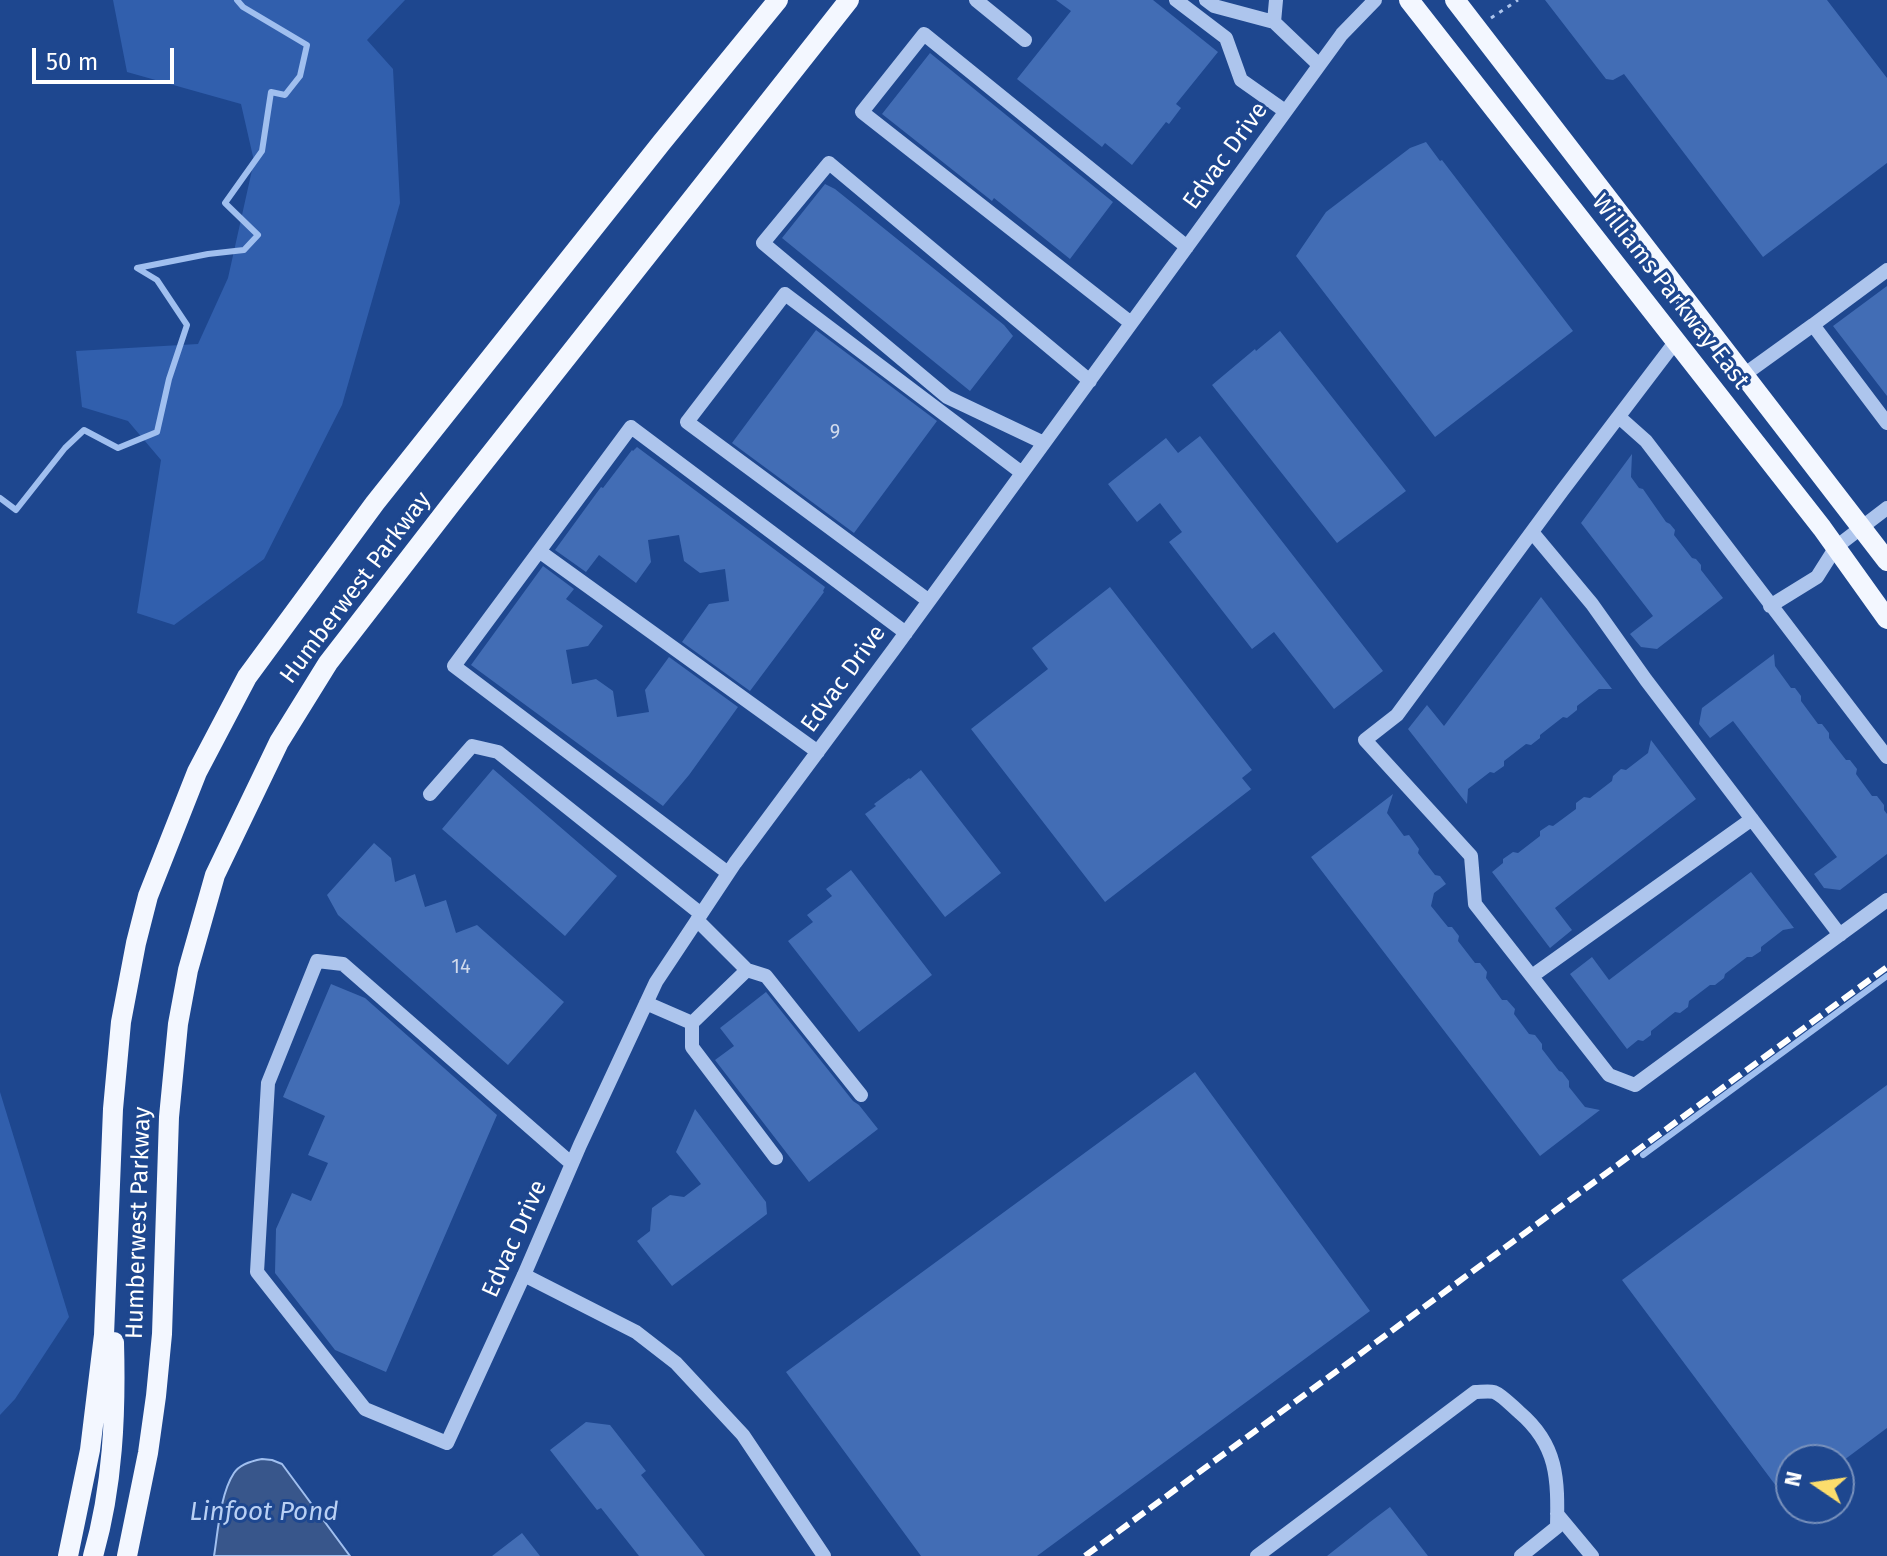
<!DOCTYPE html>
<style>
body{margin:0}
#map{position:relative;width:1887px;height:1556px;overflow:hidden;background:#1e478f;font-family:"Fira Sans",sans-serif}
canvas{display:block}
.north{position:absolute;left:1775px;top:1444px;width:80px;height:80px;box-sizing:border-box;background:#1e478f;border:2px solid #7891bc;border-radius:50%;rotate:283deg;font-size:22px;font-weight:700;line-height:32px;text-align:center;color:#fff}
.north::after{content:'';display:block;margin:auto;width:28px;height:36px;background:#fcdd6c;clip-path:polygon(50% 0,100% 100%,50% 72%,0 100%)}
.scale{position:absolute;left:32px;top:48px;width:142px;height:36px;box-sizing:border-box;border:4px solid #fff;border-top:0;padding-left:10px;font-size:24px;line-height:28px;white-space:nowrap;color:#fff;-webkit-text-stroke:6px #1e478f;paint-order:stroke}
</style>
<div id="map">
<canvas width="1887" height="1556"></canvas>
<div class="north">N</div>
<div class="scale">50 m</div>
</div>
<script>
const ctx = document.querySelector('canvas').getContext('2d');
ctx.lineJoin = 'round';
function fillPath(path, color) { ctx.fillStyle = color; ctx.fill(path, 'evenodd'); }
function trace(path, color, width, dash) { ctx.strokeStyle = color; ctx.lineWidth = width; ctx.lineCap = dash ? 'butt' : 'round'; ctx.setLineDash(dash || []); ctx.stroke(path); }
function drawText(font, color, halo, rows, align = 'center') {
  ctx.font = font + ' "Fira Sans",sans-serif'; ctx.lineWidth = 6; ctx.setLineDash([]); ctx.textBaseline = 'middle'; ctx.strokeStyle = halo; ctx.fillStyle = color; for (const [text, x, y, turn = 0] of rows) {
    ctx.save(); ctx.translate(x, y); ctx.rotate((+turn || 0) * Math.PI / 180); ctx.textAlign = isNaN(turn) ? turn : align; if (halo) ctx.strokeText(text, 0, 0); ctx.fillText(text, 0, 0); ctx.restore();
  }
}
const green = new Path2D(`
 M113 0H405L367 40 393 69 400 203 342 405 264 559 174 625 137 613 161 460 128 421 82 407 76 351 198 344 228 278 254 161 241 104 127 72Z
 M0 1092 69 1317 15 1399 0 1415Z`);
const water = new Path2D(`
 M262 1459 272 1460 282 1464 350 1556H214C218 1532 220 1494 234 1473 240 1464 251 1461 262 1459Z`);
const stream = new Path2D(`
 M0 498 16 510 65 448 84 430 118 448 157 432 169 379 187 325 157 280 137 268 208 254 244 250 258 235 225 203 262 151 271 92 285 95 300 76 307 45 243 7 237 0
 M1643 1155 1887 976`);
const building = new Path2D(`
 M1056 0H1153L1218 52 1176 104 1181 108 1169 124 1166 122 1132 165 1105 143 1102 147 1017 79 1071 11Z
 M1545 0H1827L1887 78V163L1763 257 1624 74 1613 80 1606 79Z
 M930 53 1113 202 1070 259 994 198 992 201 882 114Z
 M1426 142 1440 161 1442 160 1573 331 1435 437 1296 256 1326 212 1410 148Z
 M825 184 835 189 1004 325 1013 336 970 391 782 238Z
 M1887 286V396L1833 326Z
 M816 330 937 421 854 533 732 443Z
 M1280 331 1406 491 1337 543 1212 385 1255 349 1256 351Z
 M1200 436 1383 671 1334 709 1274 632 1252 649 1169 542 1182 532 1160 503 1137 522 1108 484 1166 438 1178 453Z
 M637 447 825 587 823 591 824 592 750 691 682 642 709 604 729 601 725 569 700 573 684 561 679 535 648 540 651 562 636 583 599 555 586 572 555 550 601 487 603 488 632 450 633 451Z
 M1632 454 1631 477 1639 488 1643 489 1666 522 1670 524 1675 530 1674 535 1692 558 1696 559 1701 565V570L1723 598 1657 649 1641 647 1630 634 1653 616 1581 523Z
 M543 566 574 589 566 599 603 626 588 646 566 650 572 684 596 679 613 691 617 717 649 712 645 690 669 657 738 707 689 775 663 806 471 665Z
 M1110 587 1252 770 1242 778 1251 789 1105 902 971 729 1048 669 1032 648Z
 M1541 597 1612 689H1599L1577 706V710L1567 718 1563 717 1540 735V738L1531 745 1526 744 1504 761V766L1494 773 1490 772 1468 789 1467 804 1408 729 1427 705 1444 726Z
 M1774 654 1775 666 1791 688H1795L1801 696V701L1818 724H1822L1829 733V738L1846 760H1850L1857 769 1856 774 1872 796H1877L1884 805V810L1887 814V854L1840 890 1824 888 1814 874 1837 857 1733 721 1710 738 1699 724 1702 708Z
 M1651 740 1696 799 1555 908 1572 930 1550 948 1492 872 1503 863V859L1513 852 1518 853 1540 836V831L1549 825 1553 826 1576 809V803L1584 797 1590 798 1612 781 1613 776 1621 769 1626 770 1648 753Z
 M493 769 617 876 565 936 442 829Z
 M921 770 1001 873 945 917 865 814 876 806 874 804 909 778 910 779Z
 M1393 794 1387 813 1404 836 1409 835 1419 849 1418 853 1435 875 1440 876 1446 884 1434 893 1431 906 1448 927H1452L1459 936 1458 941 1475 963H1480L1487 972 1486 978 1502 1000H1507L1515 1009 1514 1014 1529 1034 1535 1035 1542 1044V1049L1559 1071 1562 1072 1569 1081V1087L1585 1107 1600 1110 1540 1156 1311 857Z
 M374 843 391 858 395 882 415 874 425 907 446 900 456 933 477 925 564 1002 508 1065 338 915 327 895Z
 M851 870 932 975 859 1032 788 941 813 922 807 915 832 896 826 889Z
 M1751 872 1794 928 1783 930 1761 947V951L1752 957H1747L1725 974 1724 978 1715 985H1710L1689 1001 1688 1007 1680 1013 1675 1012 1651 1031V1035L1643 1041 1638 1040 1627 1049 1570 974 1592 957 1609 980Z
 M331 984 365 998 497 1115 386 1372 335 1350 275 1273 276 1229 292 1193 311 1201 328 1163 308 1155 325 1116 283 1097Z
 M766 992 853 1101 859 1105 878 1129 809 1182 715 1060 734 1046 720 1028Z
 M1195 1072 1370 1311 1037 1556H921L786 1372Z
 M1887 1085V1428L1844 1460H1791V1506L1622 1280Z
 M695 1109 766 1202 767 1214 672 1286 637 1241 650 1231 652 1208 670 1195 684 1197 701 1184 676 1152Z
 M586 1422 610 1425 646 1471 641 1475 705 1556H639L601 1508 597 1510 550 1450Z
 M1390 1507 1428 1556H1327L1370 1522Z
 M522 1533 540 1556H492Z`);
const path = new Path2D(`
 M1491 18 1518 0`);
const minor = new Path2D(`
 M976 0 1025 40
 M1176 0 1226 38 1241 80 1285 111
 M1206 0 1214 6 1274 22 1319 65
 M1274 22 1276 0
 M1887 270 1813 325 1887 423
 M1131 323 862 112 924 34 1187 247
 M1676 341 1562 491 1397 715 1365 740 1471 856 1475 904 1609 1075 1635 1085 1887 900
 M1745 374 1813 325
 M1619 417 1646 441 1887 757
 M1044 443 947 397 763 243 829 163 1090 381
 M1532 532 1592 604 1646 680 1840 935
 M539 551 818 752
 M929 601 687 422 785 294 1022 473
 M1770 606 1817 577 1836 547 1887 508
 M430 794 472 746 498 752 701 914
 M728 873 454 666 631 427 906 633
 M747 970 766 976 861 1095
 M1532 976 1752 819
 M646 1003 692 1023 747 970 697 920
 M692 1023V1047L776 1158
 M572 1164 343 964 317 961 268 1083 257 1272 365 1409 447 1443 524 1275 580 1145 656 982 735 863 894 649 1342 34 1375 0
 M524 1275 636 1332 676 1363 743 1435 824 1556
 M1557 1514 1592 1556
 M1257 1556 1475 1392C1480 1392 1489 1391 1494 1392 1502 1395 1512 1406 1519 1412 1558 1445 1558 1479 1557 1527L1521 1556`);
const major = new Path2D(`
 M1409 0 1822 528 1887 619
 M1455 0 1887 561
 M68 1556 90 1450 104 1335 113 1109 121 1022 136 943 148 896 197 772 247 677 375 503 662 142 778 0
 M93 1556C113 1487 116 1413 114 1342
 M127 1556 148 1453 156 1396 162 1334 169 1117 178 1024 188 970 215 875 279 742 328 663 451 504 849 0`);
const rail = new Path2D(`
 M1085 1556 1887 967`);
const numberNames = [
 ["9",835,432],
 ["14",461,967]
];
const streetNames = [
 ["Edvac Drive",1226,156,-54],
 ["Williams Parkway East",1670,292,52],
 ["Humberwest Parkway",356,588,-53],
 ["Edvac Drive",844,679,-54],
 ["Humberwest Parkway",139,1223,-88],
 ["Edvac Drive",515,1239,-66]
];
const waterNames = [
 ["Linfoot Pond",264,1513]
];
fillPath(green, '#315fad');
fillPath(water, '#38568b');
trace(water, '#a0bfef', 2);
trace(stream, '#a0bfef', 6);
fillPath(building, '#426db5');
trace(path, '#adc5ed', 3, [4, 6]);
trace(minor, '#adc5ed', 14);
trace(major, '#f3f7ff', 20);
trace(rail, '#fff', 6, [14, 6]);
drawText('20px', '#d0daec', null, numberNames);
drawText('24px', '#fff', '#1e478f', streetNames);
drawText('italic 26px', '#b9d0f4', '#1e478f', waterNames);
</script>
